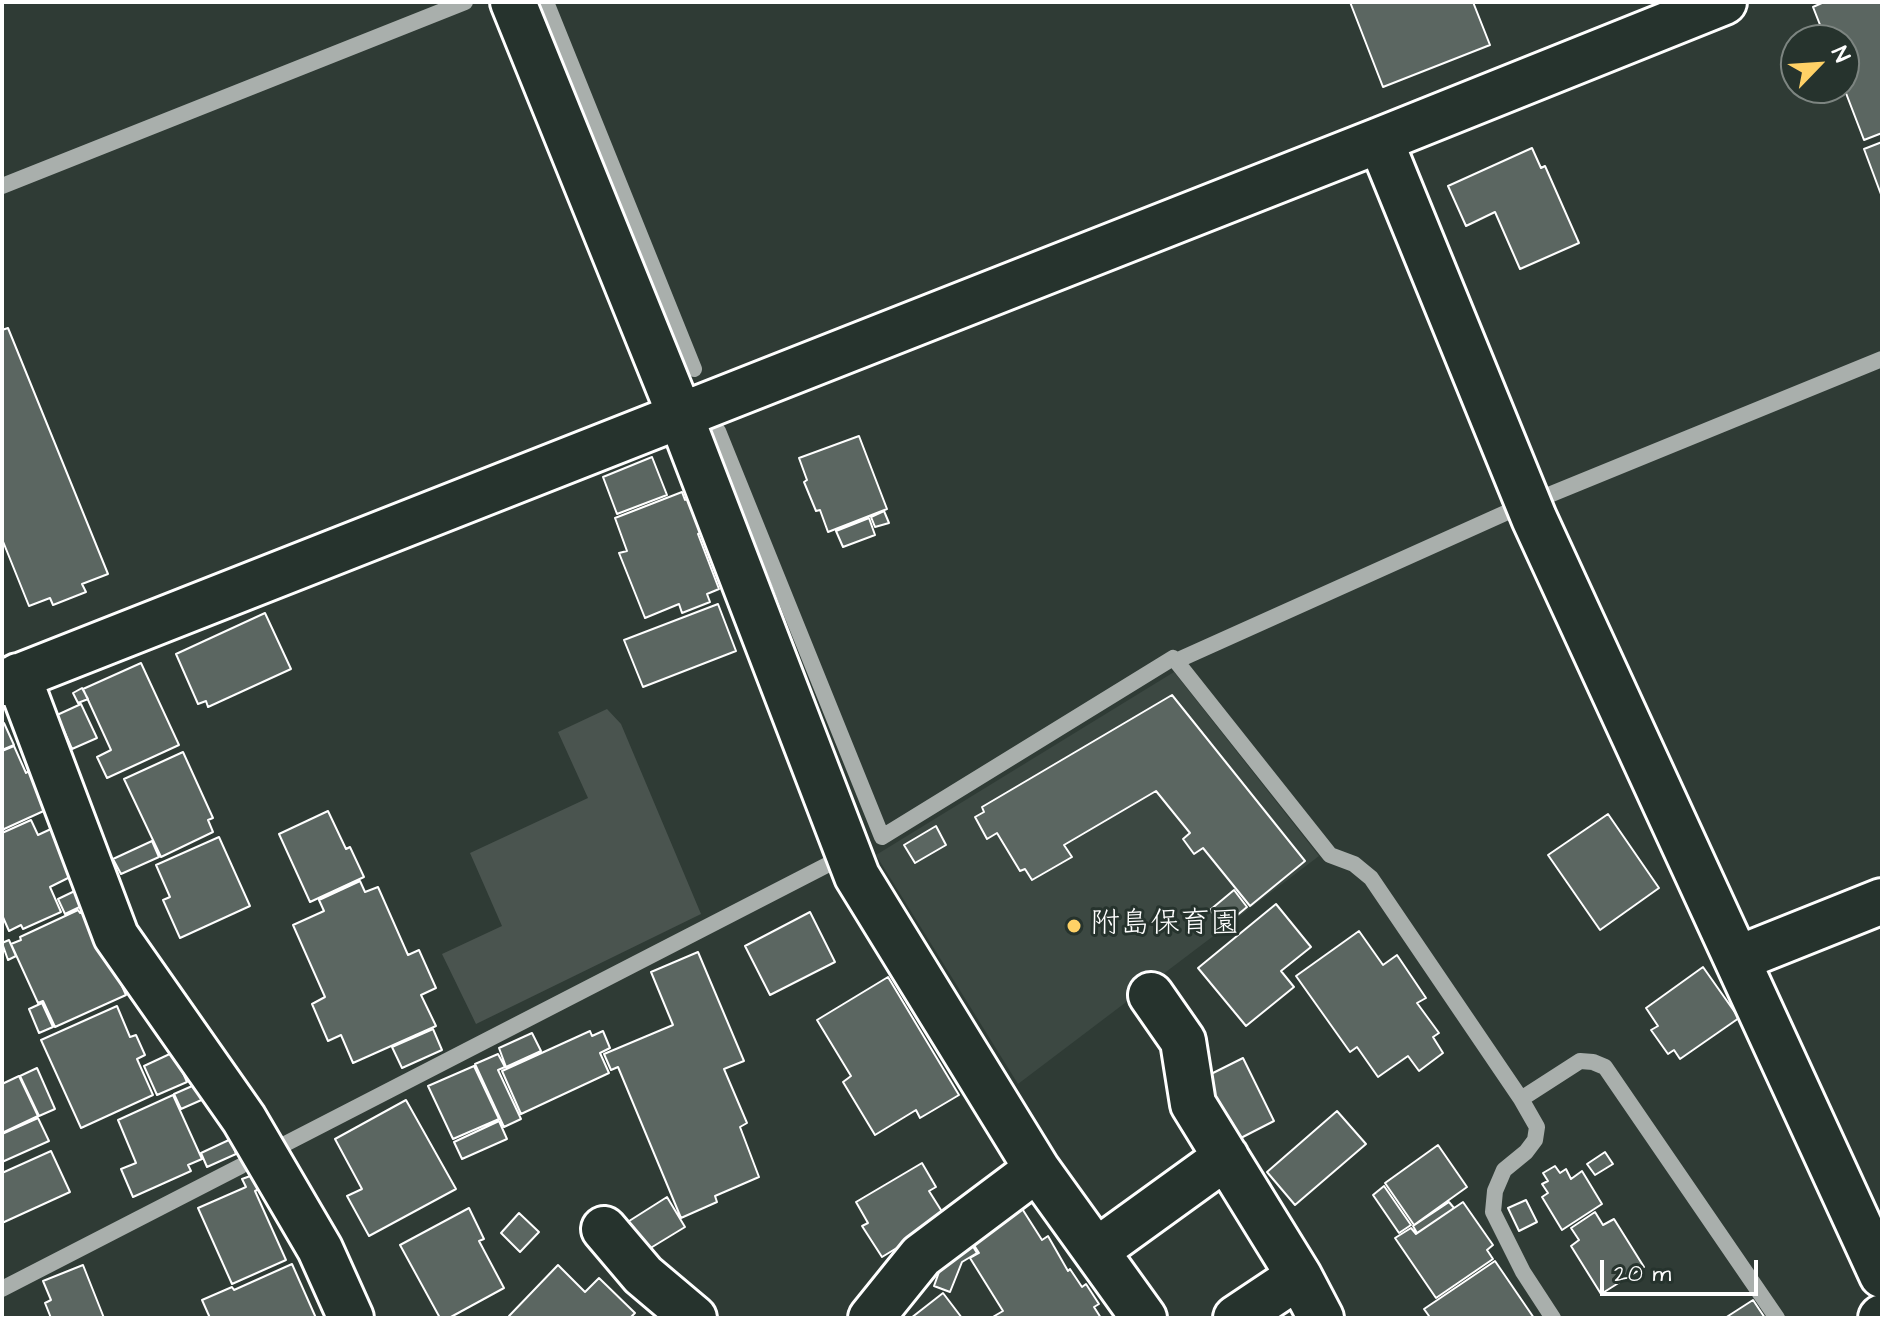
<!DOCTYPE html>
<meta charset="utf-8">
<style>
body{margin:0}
#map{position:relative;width:1884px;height:1320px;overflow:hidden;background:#2f3b35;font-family:"Architects Daughter",sans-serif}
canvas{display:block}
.frame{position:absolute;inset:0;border:4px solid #fff;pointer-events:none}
.north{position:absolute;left:1780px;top:24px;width:80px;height:80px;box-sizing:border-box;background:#26332d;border:2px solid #7d8581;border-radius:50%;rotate:65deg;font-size:22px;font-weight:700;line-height:32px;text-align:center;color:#fff}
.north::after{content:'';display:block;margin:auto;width:28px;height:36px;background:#ffd166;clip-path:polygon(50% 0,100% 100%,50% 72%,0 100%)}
.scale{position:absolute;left:1600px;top:1260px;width:158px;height:36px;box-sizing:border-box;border:4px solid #fff;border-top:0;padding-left:10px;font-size:24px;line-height:28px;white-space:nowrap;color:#fff;-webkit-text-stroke:6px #26332d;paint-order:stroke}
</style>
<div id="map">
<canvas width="1884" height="1320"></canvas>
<div class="frame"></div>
<div class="north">N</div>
<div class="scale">20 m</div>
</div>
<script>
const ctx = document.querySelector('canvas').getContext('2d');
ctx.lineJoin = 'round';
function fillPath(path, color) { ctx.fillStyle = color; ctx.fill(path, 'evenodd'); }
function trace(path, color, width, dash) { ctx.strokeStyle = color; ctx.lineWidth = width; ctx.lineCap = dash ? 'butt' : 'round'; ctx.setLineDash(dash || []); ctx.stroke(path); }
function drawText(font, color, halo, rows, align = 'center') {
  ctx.font = font + ' "Architects Daughter","Klee One",sans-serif'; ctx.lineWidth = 6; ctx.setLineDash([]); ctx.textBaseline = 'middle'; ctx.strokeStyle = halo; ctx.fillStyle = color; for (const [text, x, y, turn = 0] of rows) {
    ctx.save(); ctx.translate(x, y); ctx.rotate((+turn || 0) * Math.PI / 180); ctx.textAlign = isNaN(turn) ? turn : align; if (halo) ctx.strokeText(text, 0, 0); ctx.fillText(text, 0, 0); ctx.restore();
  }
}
const built = new Path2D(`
 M1174 672 1319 856 1018 1084 876 855Z`);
const green = new Path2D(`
 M607 709 621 724 701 914 476 1024 442 954 502 926 470 853 588 798 558 732Z`);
const stream = new Path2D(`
 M546 2 694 369
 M2 186 465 2
 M718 431 882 837 1173 658 1176 661 1330 855 1354 864 1371 878 1521 1099 1537 1127 1535 1140 1526 1152 1504 1170 1495 1191 1493 1212 1523 1272 1553 1318
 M1544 497 1882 359
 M1176 661 1512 510
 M1521 1099 1580 1061 1593 1062 1605 1067 1777 1318
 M285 1144 829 864
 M2 1289 241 1166`);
const building = new Path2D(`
 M1350 2H1473L1490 45 1383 87Z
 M1824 2H1882V133L1864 140 1844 88V40H1826L1813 7Z
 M1882 142V197L1864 149Z
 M1532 148 1541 168 1545 166 1579 243 1520 269 1495 212 1466 226 1448 186Z
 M8 328 108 574 82 584 86 592 53 605 50 598 29 606 2 539V330Z
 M859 436 887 509 828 532 820 510 816 511 804 482 807 480 799 458Z
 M652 457 667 495 617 514 603 477Z
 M682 492 685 500 688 498 702 532 698 534 719 589 707 594 710 602 682 613 679 604 645 618 619 553 627 551 615 518Z
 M884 511 889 523 875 527 871 517Z
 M869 518 875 535 843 547 836 531Z
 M718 604 736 651 643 687 624 640Z
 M265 613 291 669 208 707 206 701 198 704 176 654Z
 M141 663 179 745 107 778 97 757 111 750 83 689Z
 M82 688 88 699 78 703 73 693Z
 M1172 695 1305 861 1250 906 1203 848 1194 854 1183 839 1190 833 1156 791 1064 845 1072 857 1032 880 1025 869 1020 871 997 833 987 839 975 817 984 812 982 807Z
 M81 704 97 738 72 749 57 715Z
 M4 723 14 745 2 750V724Z
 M14 746 26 773 31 770 48 809 2 830V751Z
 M183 752 213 818 208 820 213 832 161 857 124 779Z
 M328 811 346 849 350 847 364 877 310 902 279 834Z
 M1608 814 1659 888 1600 930 1548 855Z
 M31 820 38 835 53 828 74 875 50 887 61 912 23 929 21 925 9 931 2 915V833Z
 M936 826 946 845 915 863 904 845Z
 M219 837 250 906 180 938 163 900 170 897 156 865Z
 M152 841 159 857 121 874 113 859Z
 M360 881 365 892 378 887 408 955 419 950 436 988 421 995 436 1026 353 1063 341 1035 328 1041 312 1004 325 997 293 925 324 911 319 900Z
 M83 887 90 902 65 914 58 899Z
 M1234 890 1247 907 1223 927 1210 910Z
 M1276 904 1311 947 1281 971 1294 987 1246 1026 1198 968Z
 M78 910 80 913 88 910 126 995 55 1027 43 1001 38 1003 11 944 21 940 20 937Z
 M810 912 835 962 770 995 745 946Z
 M1359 931 1383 965 1397 955 1426 998 1417 1003 1439 1033 1433 1037 1443 1053 1419 1071 1408 1056 1378 1077 1357 1047 1350 1052 1296 976Z
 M9 940 16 956 8 960 2 943Z
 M698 952 744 1061 724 1069 747 1123 740 1127 759 1177 715 1196 717 1202 681 1218 618 1067 611 1070 604 1054 673 1025 651 972Z
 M1703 967 1739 1018 1680 1059 1674 1050 1668 1054 1651 1030 1658 1026 1646 1008Z
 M888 977 959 1095 920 1118 916 1110 875 1135 843 1082 851 1076 817 1020Z
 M42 1003 53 1027 39 1033 29 1009Z
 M117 1006 130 1037 136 1035 145 1055 137 1059 153 1095 81 1128 41 1040Z
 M433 1029 442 1050 402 1068 392 1047Z
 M590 1031 592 1036 603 1031 610 1048 600 1053 609 1073 521 1114 502 1071Z
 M532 1033 541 1051 506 1067 499 1048Z
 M174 1052 187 1082 157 1095 144 1066Z
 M498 1054 505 1067 498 1070 521 1119 504 1127 475 1064Z
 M1243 1058 1274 1121 1233 1142 1201 1079Z
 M474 1066 499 1119 453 1139 428 1086Z
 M37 1068 55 1109 39 1116 20 1076Z
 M19 1076 38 1116 2 1133V1084Z
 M199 1083 206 1098 181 1109 174 1094Z
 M173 1095 202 1159 188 1165 191 1171 133 1197 121 1169 136 1163 118 1120Z
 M406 1100 456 1189 369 1236 347 1196 362 1189 335 1139Z
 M1337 1111 1366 1144 1295 1205 1267 1172Z
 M38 1118 49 1141 2 1162V1134Z
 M499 1121 507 1139 462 1159 454 1142Z
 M231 1139 236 1154 207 1167 201 1153Z
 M1438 1145 1467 1187 1414 1225 1385 1183Z
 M51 1151 70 1192 2 1223V1173Z
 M1605 1152 1613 1164 1595 1175 1587 1164Z
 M922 1163 936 1187 929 1191 946 1218 882 1257 862 1226 868 1223 856 1202Z
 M1555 1166 1560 1173 1566 1169 1571 1179 1582 1171 1602 1204 1562 1230 1542 1197 1548 1193 1542 1184 1548 1181 1543 1173Z
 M253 1175 259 1189 255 1191 286 1260 232 1284 198 1208 246 1187 242 1179Z
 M1384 1186 1411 1225 1399 1233 1373 1195Z
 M667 1197 685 1227 644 1252 626 1223Z
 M1526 1200 1537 1222 1519 1231 1508 1208Z
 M1449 1202 1454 1208 1417 1233 1413 1226Z
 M1463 1202 1493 1245 1487 1250 1493 1259 1436 1298 1395 1238 1411 1228 1416 1234Z
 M1021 1207 1042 1240 1048 1236 1068 1271 1070 1269 1082 1287 1086 1284 1099 1304 1094 1307 1101 1318H991L1003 1311 970 1258 979 1253 970 1239Z
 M469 1208 484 1239 479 1241 504 1288 449 1318H440L400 1245Z
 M1595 1212 1603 1225 1614 1219 1644 1267 1601 1294 1571 1246 1579 1240 1571 1228Z
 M519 1213 539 1232 520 1252 501 1233Z
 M969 1240 977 1253 962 1262 950 1292 934 1286 945 1255Z
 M1495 1261 1534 1318H1426L1429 1316 1424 1309Z
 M292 1264 316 1318H210L202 1300 232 1287 234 1290Z
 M83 1265 104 1318H51L45 1303 51 1300 43 1281Z
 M558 1265 585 1292 599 1278 635 1313 631 1317 632 1318H511L509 1316Z
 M943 1293 962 1318H911Z
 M1753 1300 1765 1318H1725Z`);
const minor = new Path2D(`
 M513 2 680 415 857 876 1037 1169 1144 1318
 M1380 140 1534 518 1882 1275
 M18 676 116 936 244 1119 320 1249 351 1318
 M2 683 1380 140 1724 2
 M1737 959 1882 901
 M1151 995 1183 1041 1193 1104 1299 1276 1321 1318
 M604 1229 643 1275 694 1318
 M1096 1251 1226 1157
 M871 1318 921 1256 1037 1169
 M1236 1318 1299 1276
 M1881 1318 1882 1317`);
const markers = [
 [1074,926,8,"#ffd166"]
];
const poiNames = [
 ["附島保育園",1090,926]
];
fillPath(built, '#3c4842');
fillPath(green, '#4a544f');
trace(stream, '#a9afac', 16);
fillPath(building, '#5b6661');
trace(building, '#fff', 2);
trace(minor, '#fff', 50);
trace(minor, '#26332d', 44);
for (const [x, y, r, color] of markers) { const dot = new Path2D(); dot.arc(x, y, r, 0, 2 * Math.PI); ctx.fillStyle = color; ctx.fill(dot); trace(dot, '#26332d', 3); }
drawText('30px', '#fff', '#26332d', poiNames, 'left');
</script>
